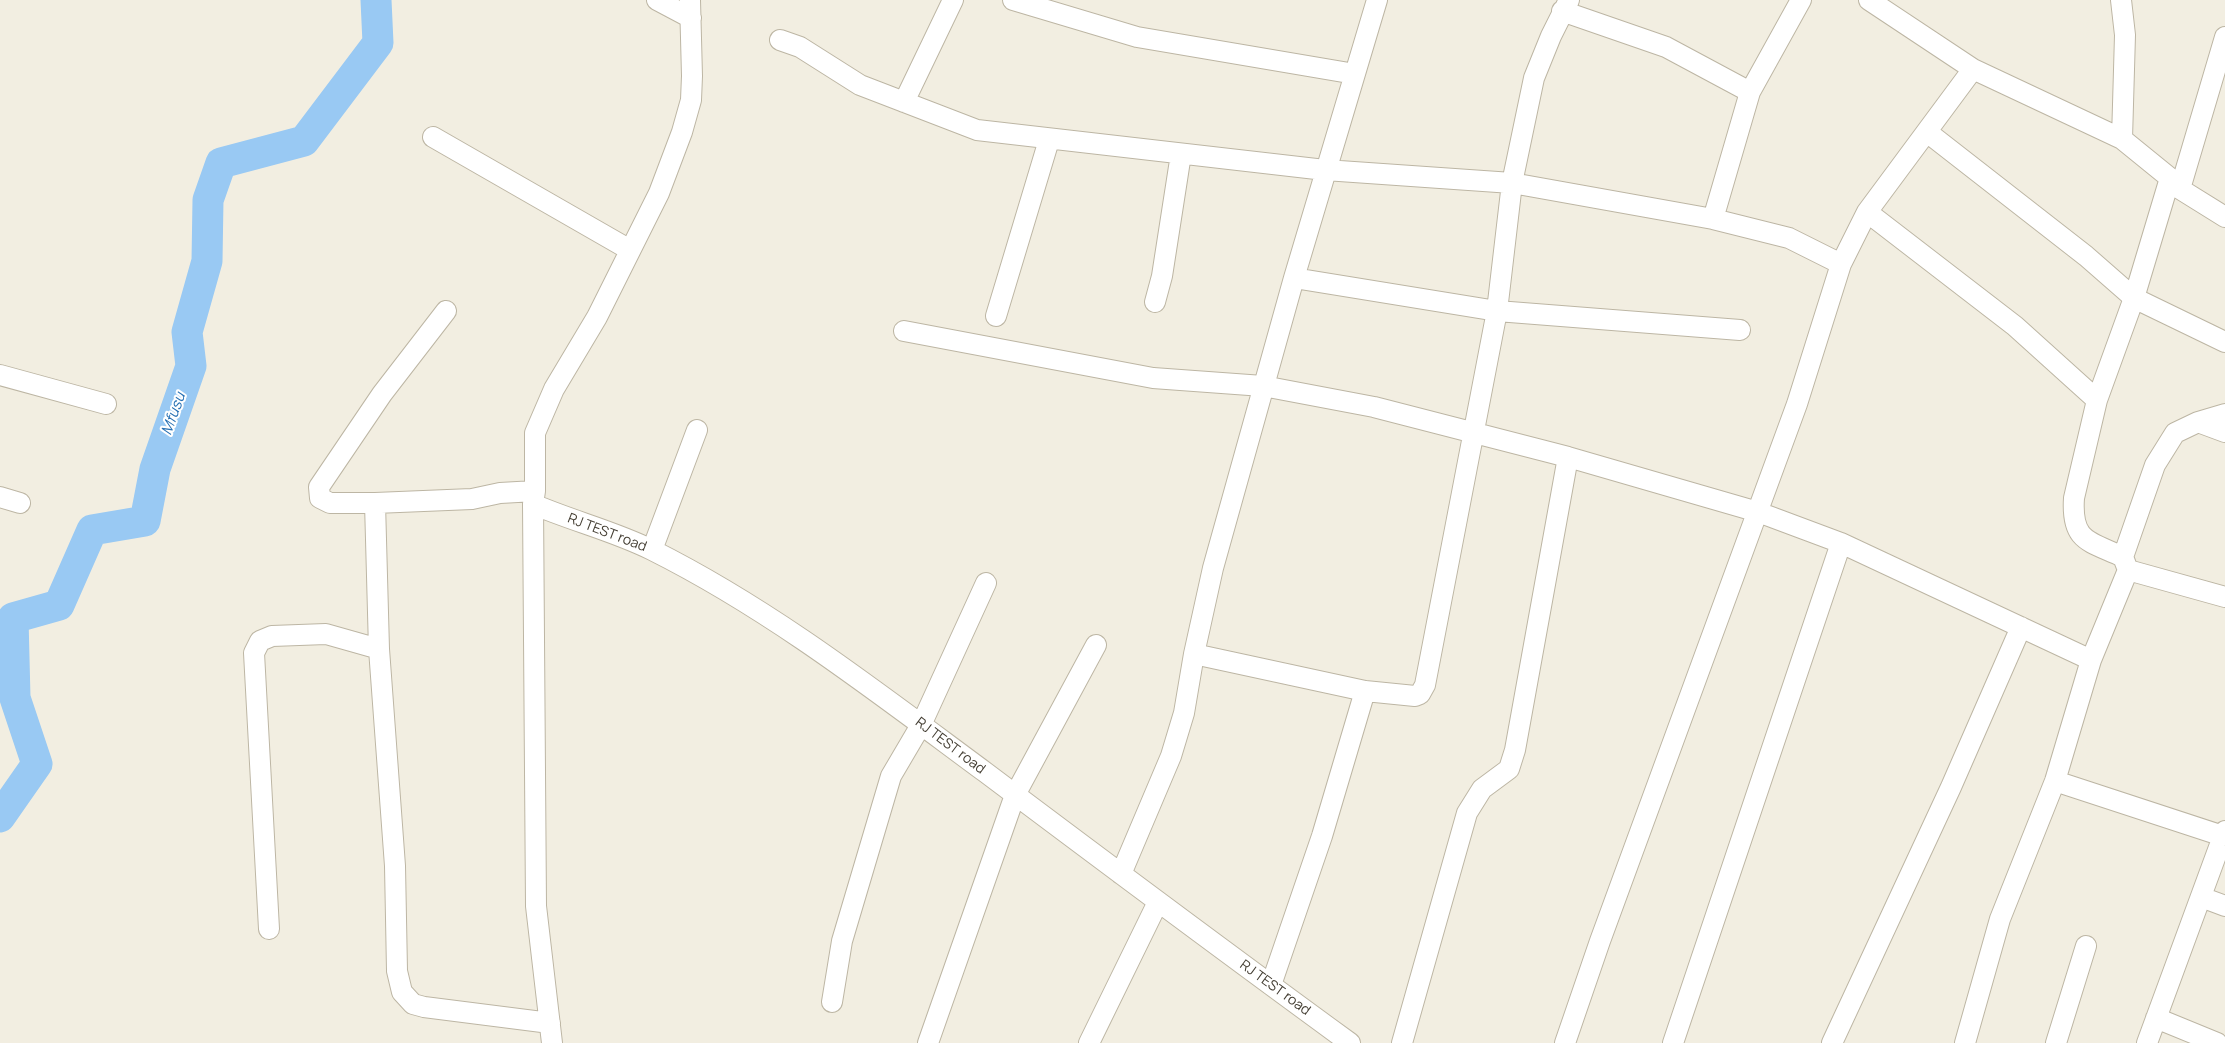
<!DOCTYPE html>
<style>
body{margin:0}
canvas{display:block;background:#f2eee1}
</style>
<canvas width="2225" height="1043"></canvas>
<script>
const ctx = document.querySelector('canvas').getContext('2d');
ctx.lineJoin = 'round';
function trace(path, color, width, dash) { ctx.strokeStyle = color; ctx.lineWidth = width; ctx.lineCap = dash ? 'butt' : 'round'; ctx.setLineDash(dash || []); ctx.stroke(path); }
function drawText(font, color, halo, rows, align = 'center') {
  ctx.font = font + ' Manrope,sans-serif'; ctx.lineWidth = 4; ctx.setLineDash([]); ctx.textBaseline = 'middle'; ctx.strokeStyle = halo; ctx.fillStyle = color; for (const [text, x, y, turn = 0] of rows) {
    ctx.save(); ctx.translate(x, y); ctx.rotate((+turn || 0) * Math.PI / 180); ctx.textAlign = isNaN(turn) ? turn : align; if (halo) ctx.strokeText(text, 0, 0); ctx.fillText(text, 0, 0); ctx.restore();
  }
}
const river = new Path2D(`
 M0 817 37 764 15 698 13 618 59 605 92 530 145 521 155 469 191 366 187 332 207 261 208 200 221 163 304 141 378 43 376 0`);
const minor = new Path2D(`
 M657 0 691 18
 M690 0 692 76 691 100 682 132 659 193 597 317 554 389 535 433V491L533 504C572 521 614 531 652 550 772 610 878 693 985 772 1106 863 1228 954 1350 1043
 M1013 0 1137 37 1355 74
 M1869 0 1973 69 2122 139 2170 178 2180 189 2225 217
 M2121 0 2125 35 2122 139
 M1562 11 1666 47 1750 92
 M780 40 800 47 860 85 977 130 1325 170 1512 183 1713 219 1789 238 1841 264
 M904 102 953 0
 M1927 132 2086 256 2134 298 2225 342
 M433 137 630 250
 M2180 189 2225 37
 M1867 212 2015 326 2097 400
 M1713 219 1750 92 1801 0
 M1294 278 1497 311 1740 330
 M1155 302 1162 276 1181 154
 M446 311 382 394 319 487 320 498 330 503H375L472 499 500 493 535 491
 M996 316 1049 140
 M904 331 1153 378 1263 386 1374 407 1568 457 1758 512 1841 543 2091 660
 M0 375 106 404
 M2198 422 2225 432
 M0 497 20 503
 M375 503 379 649 395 866 397 971 402 992 413 1004 424 1007 550 1023
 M533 504 536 906 552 1043
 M652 550 697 430
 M2123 557C2089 541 2071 542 2074 498L2097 400 2134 298 2170 178
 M2128 570 2225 597
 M1194 654 1365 691 1415 696 1420 694 1425 685 1497 311 1512 183 1534 78 1551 36 1569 0
 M2055 781 2223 836
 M1121 874 1171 756 1184 713 1194 654 1213 568 1294 278 1377 0
 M2201 897 2225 906
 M269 929 254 653 260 641 272 636 326 634 379 649
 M1271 985 1322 836 1365 691
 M832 1002 842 941 891 776 921 725 986 583
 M2156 1018 2217 1043
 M928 1043 1015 795 1096 645
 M1089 1043 1158 902
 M1402 1043 1467 813 1482 789 1509 769 1515 750 1568 457
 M1565 1043 1600 941 1797 404 1841 264 1867 212 1973 69
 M1673 1043 1841 543
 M1832 1043 1951 787 2021 627
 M1965 1043 2000 919 2055 781 2091 660 2128 570 2123 557 2155 465 2175 433 2198 422 2225 414
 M2056 1043 2086 946
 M2147 1043 2225 831`);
const streetNames = [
 ["RJ TEST road",607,533,21],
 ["RJ TEST road",950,746,37],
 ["RJ TEST road",1275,988,36]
];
const waterNames = [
 ["Mfusu",174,414,-70]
];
trace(river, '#99c9f3', 31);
trace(minor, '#bdb6a4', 22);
trace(minor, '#fff', 20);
drawText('14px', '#433d32', '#fff', streetNames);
drawText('italic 15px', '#2770b3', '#fff', waterNames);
</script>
